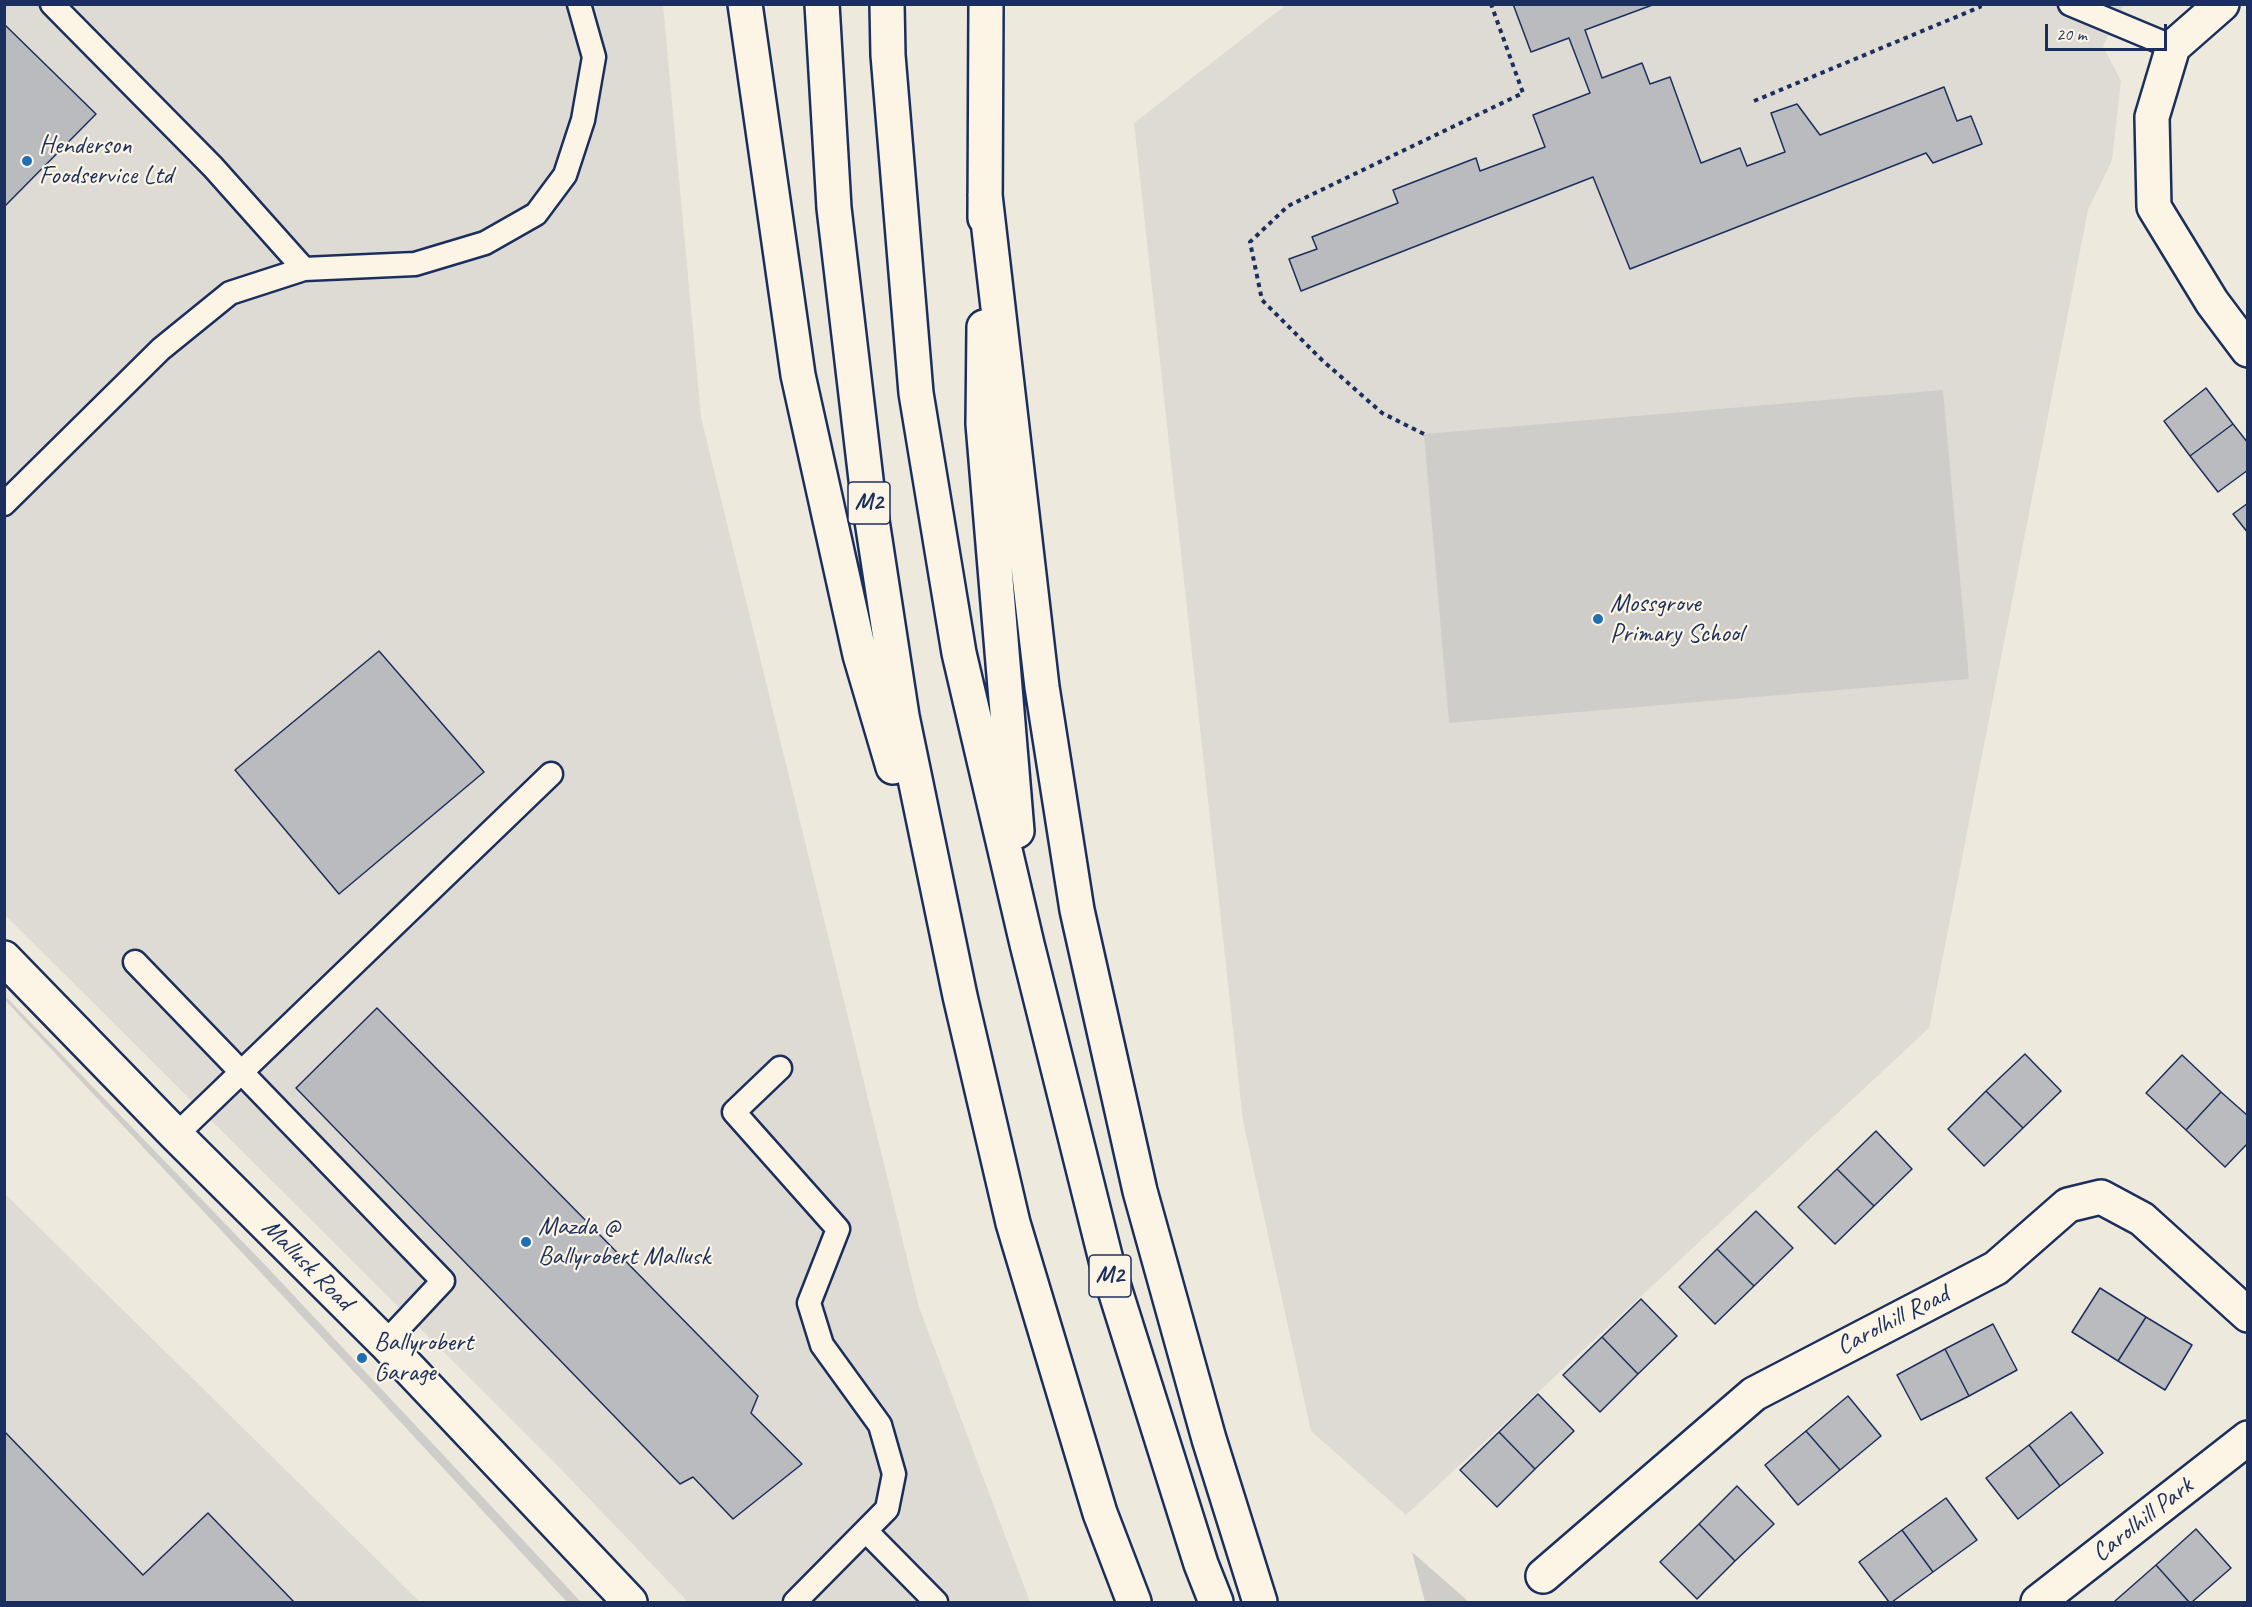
<!DOCTYPE html>
<style>
body{margin:0}
#map{position:relative;width:2252px;height:1607px;overflow:hidden;background:#eee9dd;font-family:Caveat,sans-serif}
canvas{display:block}
.frame{position:absolute;inset:0;border:6px solid #1b2f5e;pointer-events:none}
.scale{position:absolute;left:2045px;top:24px;width:122px;height:27px;box-sizing:border-box;border:3px solid #1b2f5e;border-top:0;padding-left:8px;font-size:18px;line-height:21px;white-space:nowrap;color:#1b2f5e;-webkit-text-stroke:4px #fcf5e5;paint-order:stroke}
</style>
<div id="map">
<canvas width="2252" height="1607"></canvas>
<div class="frame"></div>
<div class="scale">20 m</div>
</div>
<script>
const ctx = document.querySelector('canvas').getContext('2d');
ctx.lineJoin = 'round';
function fillPath(path, color) { ctx.fillStyle = color; ctx.fill(path, 'evenodd'); }
function trace(path, color, width, dash) { ctx.strokeStyle = color; ctx.lineWidth = width; ctx.lineCap = dash ? 'butt' : 'round'; ctx.setLineDash(dash || []); ctx.stroke(path); }
function drawText(font, color, halo, rows, align = 'center') {
  ctx.font = font + ' Caveat,sans-serif'; ctx.lineWidth = 4.5; ctx.setLineDash([]); ctx.textBaseline = 'middle'; ctx.strokeStyle = halo; ctx.fillStyle = color; for (const [text, x, y, turn = 0] of rows) {
    ctx.save(); ctx.translate(x, y); ctx.rotate((+turn || 0) * Math.PI / 180); ctx.textAlign = isNaN(turn) ? turn : align; if (halo) ctx.strokeText(text, 0, 0); ctx.fillText(text, 0, 0); ctx.restore();
  }
}
const built = new Path2D(`
 M4 5H663L701 417 919 1307 1030 1602H688L552 1460 5 915Z
 M1286 5H2124L2103 46 2121 81 2112 160 2088 210 1929 1028 1406 1515 1311 1431 1243 1121 1134 123Z
 M5 1194 420 1602H5Z`);
const green = new Path2D(`
 M1943 390 1969 679 1449 723 1424 434Z
 M5 996 268 1268 581 1602H567L370 1389 5 1000Z
 M1412 1552 1469 1602H1425Z`);
const building = new Path2D(`
 M1513 4H1655L1585 30 1602 78 1642 63 1650 84 1670 77 1701 163 1740 148 1747 166 1785 152 1771 113 1797 104 1820 135 1944 87 1957 121 1971 116 1982 144 1933 163 1926 153 1630 269 1593 177 1301 291 1289 259 1317 249 1312 237 1398 203 1393 190 1476 158 1480 171 1545 147 1533 115 1590 93 1569 38 1531 52Z
 M4 24 96 114 4 207Z
 M2206 388 2233 424 2190 456 2164 421Z
 M2233 424 2248 443V470L2218 492 2190 456Z
 M2248 503V533L2233 514Z
 M379 651 484 772 339 894 235 770Z
 M377 1008 758 1396 751 1413 802 1464 733 1519 693 1477 680 1484 296 1088Z
 M2025 1054 2061 1091 2023 1128 1986 1091Z
 M2182 1055 2221 1092 2186 1130 2146 1093Z
 M1986 1091 2023 1128 1984 1166 1948 1129Z
 M2221 1092 2248 1116V1143L2225 1167 2186 1130Z
 M1876 1131 1912 1169 1874 1206 1837 1169Z
 M1837 1169 1874 1206 1835 1244 1798 1207Z
 M1756 1211 1793 1248 1754 1286 1717 1249Z
 M1717 1249 1754 1286 1715 1324 1679 1287Z
 M2100 1288 2146 1317 2118 1361 2072 1332Z
 M1641 1299 1677 1336 1638 1374 1602 1337Z
 M2146 1317 2192 1345 2165 1390 2118 1361Z
 M1993 1324 2017 1370 1969 1396 1945 1349Z
 M1602 1337 1638 1374 1600 1412 1563 1375Z
 M1945 1349 1969 1396 1921 1420 1897 1375Z
 M1538 1394 1574 1431 1535 1469 1499 1432Z
 M1848 1396 1881 1436 1840 1470 1806 1431Z
 M2071 1412 2103 1453 2060 1486 2029 1445Z
 M4 1431 143 1575 208 1513 294 1602H4Z
 M1806 1431 1840 1470 1798 1505 1765 1465Z
 M1499 1432 1535 1469 1497 1507 1460 1470Z
 M2029 1445 2060 1486 2018 1519 1986 1478Z
 M1737 1486 1774 1524 1735 1561 1699 1524Z
 M1946 1498 1977 1540 1933 1572 1902 1530Z
 M1699 1524 1735 1561 1697 1599 1660 1562Z
 M2196 1529 2231 1568 2192 1602H2189L2156 1565Z
 M1902 1530 1933 1572 1892 1602H1889L1859 1562Z
 M2156 1565 2189 1602H2116L2115 1601Z`);
const path = new Path2D(`
 M1754 101 1980 7V4
 M1424 434 1382 413 1322 360 1262 300 1250 242 1288 206 1523 93 1491 4`);
const service = new Path2D(`
 M52 4 213 167 304 269
 M2070 4 2173 47
 M4 504 161 349 230 293 304 269 415 264 485 243 536 214 565 175 583 120 594 57 579 4
 M135 962 443 1281 385 1343
 M780 1068 734 1112 838 1229 809 1303 822 1345 880 1425 894 1474 887 1509 795 1602
 M176 1135 551 774
 M866 1531 936 1602`);
const minor = new Path2D(`
 M2222 4 2173 47 2152 117 2154 207 2212 302 2248 350
 M1543 1576 1754 1394 1996 1268 2068 1205 2101 1197 2142 1219 2248 1315
 M2038 1602 2248 1438`);
const secondary = new Path2D(`
 M4 958 176 1135 385 1343 630 1602`);
const motorway = new Path2D(`
 M745 4 798 375 860 655 893 767
 M822 4 834 208 867 488 902 716 960 996 1013 1223 1100 1513 1134 1602
 M887 4 888 55 916 393 959 653 1027 944 1108 1268 1201 1564 1216 1602
 M985 195 1042 687 1077 910 1140 1191 1209 1439 1260 1602
 M985 218 986 4
 M984 327 983 424 1017 831`);
const markers = [
 [27,161,6,"#1f6fb2"],
 [1598,619,6,"#1f6fb2"],
 [526,1242,6,"#1f6fb2"],
 [362,1358,6,"#1f6fb2"]
];
const shields = [
 [869,503,42],
 [1110,1276,42]
];
const shieldNames = [
 ["M2",869,503],
 ["M2",1110,1276]
];
const poiNames = [
 ["Henderson",39,146],
 ["Foodservice Ltd",39,176],
 ["Mossgrove",1610,604],
 ["Primary School",1610,634],
 ["Mazda @",538,1227],
 ["Ballyrobert Mallusk",538,1257],
 ["Ballyrobert",374,1343],
 ["Garage",374,1373]
];
const streetNames = [
 ["Mallusk Road",307,1265,45],
 ["Carolhill Road",1893,1321,-27],
 ["Carolhill Park",2143,1520,-38]
];
fillPath(built, '#dedbd4');
fillPath(green, '#cfcdca');
fillPath(building, '#babbbe');
trace(building, '#1b2f5e', 1.5);
trace(service, '#1b2f5e', 27);
trace(minor, '#1b2f5e', 38);
trace(secondary, '#1b2f5e', 38);
trace(motorway, '#1b2f5e', 38);
trace(path, '#1b2f5e', 4, [4.5, 4.5]);
trace(service, '#fcf5e5', 22);
trace(minor, '#fcf5e5', 33);
trace(secondary, '#fcf5e5', 33);
trace(motorway, '#fcf5e5', 33);
for (const [x, y, r, color] of markers) { const dot = new Path2D(); dot.arc(x, y, r, 0, 2 * Math.PI); ctx.fillStyle = color; ctx.fill(dot); trace(dot, '#fcf5e5', 2); }
for (const [x, y, w] of shields) { const box = new Path2D(); box.roundRect(x - w / 2, y - 21, w, 42, 4.5); ctx.fillStyle = '#fcf5e5'; ctx.fill(box); trace(box, '#1b2f5e', 1.5); }
drawText('bold 24px', '#1b2f5e', null, shieldNames);
drawText('26px', '#1b2f5e', '#fcf5e5', poiNames, 'left');
drawText('26px', '#1b2f5e', '#fcf5e5', streetNames);
</script>
